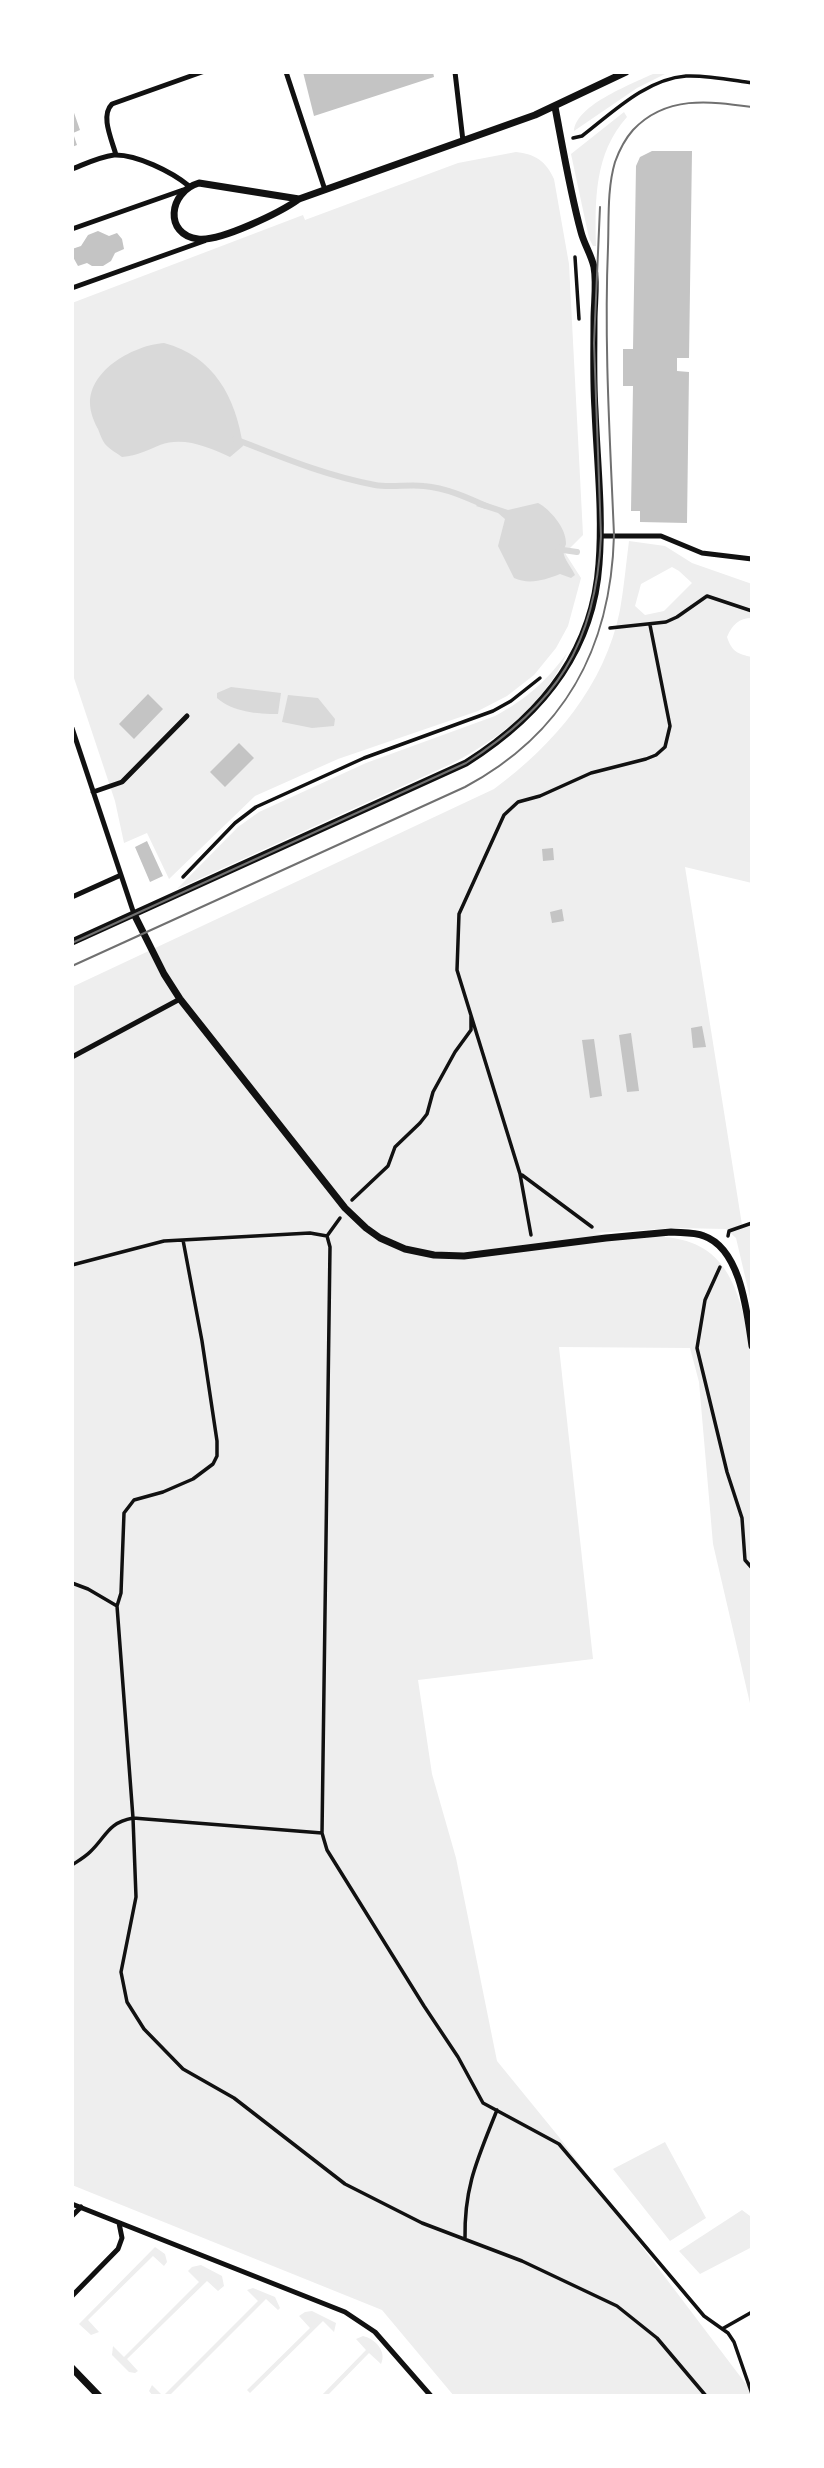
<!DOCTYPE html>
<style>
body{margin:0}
#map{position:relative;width:824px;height:2468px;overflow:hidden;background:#fff;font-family:"Work Sans",sans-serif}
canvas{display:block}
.frame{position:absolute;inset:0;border:74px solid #fff;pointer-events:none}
</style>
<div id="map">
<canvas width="824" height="2468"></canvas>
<div class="frame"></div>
</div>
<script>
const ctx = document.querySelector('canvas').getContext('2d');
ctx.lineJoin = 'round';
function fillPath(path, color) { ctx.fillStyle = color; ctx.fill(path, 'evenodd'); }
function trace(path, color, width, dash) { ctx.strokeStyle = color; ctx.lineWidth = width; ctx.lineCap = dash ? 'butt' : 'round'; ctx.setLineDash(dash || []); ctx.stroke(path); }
const green = new Path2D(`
 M657 72H669L637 88 574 131C576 104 635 83 657 72Z
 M624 112 627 117C594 154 595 200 596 246H593L589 238 571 154Z
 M516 152C535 154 546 161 554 179L569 264 583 535 565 553 581 578 568 626 556 648 534 675 507 696 478 711 338 759 255 796 169 879 147 833 124 843 115 801 72 672V303L303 215 305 220 458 163Z
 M629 541 665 546 692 563 752 584V618C739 618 732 625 727 637 732 652 738 654 752 657V883L685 867 742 1225H752V1306L736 1238 726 1229 676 1228 594 1233C616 1236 641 1235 664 1237 731 1242 739 1295 752 1350V1712L713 1544 699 1382 690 1348 559 1347 593 1659 418 1680 432 1774 456 1858 497 2061 559 2137 752 2392V2396H454L382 2310 72 2185V987L494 789C554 745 605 685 620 610 624 587 626 564 629 541ZM672 567 679 571 692 583 664 611 645 615 635 606 641 584Z
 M567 653C545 704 499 739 451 764L177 889 238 827 259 812 366 763 495 716C525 700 547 681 567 653Z
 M665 2142 706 2218 670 2241 613 2169Z
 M742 2210 750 2216 752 2247 700 2274 679 2251Z
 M155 2247 165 2254 167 2262 164 2266 153 2256 88 2320 99 2332 91 2335 79 2324Z
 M201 2265 222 2276 224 2286 218 2291 207 2281 127 2359 138 2371 135 2373 129 2372 112 2355 113 2346 124 2357 199 2282 188 2271 192 2267Z
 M253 2288 275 2297 280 2308 278 2310 266 2299 169 2396H153L149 2391 152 2385 163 2396 258 2301 247 2290Z
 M312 2311 336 2323 334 2332 323 2321 250 2393 247 2390 310 2328 299 2316 305 2312Z
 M363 2336C376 2339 387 2352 381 2364L369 2353 327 2396H321L366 2350 356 2339Z`);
const water = new Path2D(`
 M164 343C214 356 236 398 243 446L230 457C209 447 183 436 160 445 145 451 139 455 122 457 117 453 109 449 105 444 102 440 100 434 98 429 94 422 90 412 90 403 90 369 135 345 164 343Z
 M481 501 508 510 538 503C550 509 567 529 566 544 565 547 563 551 564 555 566 562 572 568 575 575L571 578 560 574C545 580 529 585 514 578L498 546 505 519 498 513 476 506Z
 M231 687 281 693 278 714C257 714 233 712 217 698V693Z
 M288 695 318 698 335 719 334 726 312 728 282 722Z`);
const stream = new Path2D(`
 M235 439C281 457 326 476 375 485 391 488 408 484 424 486 446 488 466 497 486 506
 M556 546 563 550 577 552`);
const building = new Path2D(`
 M303 72H433L434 77 314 116Z
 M72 107 80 130 73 133 77 145 72 147Z
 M652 151H692L689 358H677V371L689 372 687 523 640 522V511H631L633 386H623V349H633L636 166 640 157Z
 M98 231 109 236 117 233 122 239 124 249 115 253 111 261 103 266H92L87 263 78 266 73 257 72 249 81 246 88 235Z
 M148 694 163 709 134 739 119 724Z
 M239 743 254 758 225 787 210 772Z
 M147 841 163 876 150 882 135 847Z
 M553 848 554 860 543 861 542 849Z
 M562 909 564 921 552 923 550 912Z
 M702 1026 706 1047 693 1048 691 1028Z
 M631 1033 639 1091 627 1092 619 1035Z
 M594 1039 602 1096 590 1098 582 1040Z`);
const path = new Path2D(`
 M573 138 582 136C612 113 646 79 686 76 708 75 731 80 752 83
 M575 257 579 319
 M610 628 666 622 677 617 707 596 752 611
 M183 877 235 823 256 807 364 758 493 711 511 701 540 678
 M522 1175 592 1227
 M352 1200 388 1166 395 1147 420 1123 427 1114 433 1092 455 1052 471 1030V1016
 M531 1235 520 1174 457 970 459 914 504 815 518 802 540 796 591 773 646 759 656 755 665 747 670 726 650 625
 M327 1236 340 1218
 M728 1236 729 1231 752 1223
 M183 1240 202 1341 217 1441V1456L213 1464 193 1479 163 1492 134 1500 124 1513 121 1593 117 1606 133 1818 136 1897 121 1972 127 2002 144 2029 183 2069 234 2098 345 2184 422 2223 522 2261 617 2306 657 2338 706 2396
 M72 1265 164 1241 310 1233 327 1236 330 1247 322 1833 327 1850 424 2006 458 2057 483 2103 559 2144 704 2316 728 2333 734 2342 752 2394
 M720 1267 705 1300 697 1348 727 1472 742 1518 745 1560 752 1568
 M72 1583 88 1589 117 1606
 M72 1865C78 1861 85 1857 90 1852 107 1836 107 1823 133 1818L322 1833
 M465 2239C464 2186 478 2158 497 2110
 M722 2329 752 2312`);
const service = new Path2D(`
 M286 72 325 190
 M455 72 463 141
 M116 155C112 140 100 116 112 104L202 72
 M72 169C85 164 99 157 114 155 136 154 172 172 189 186
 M72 229 183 190
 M72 288 204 241
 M601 536H661L702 553 752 559
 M72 728 121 875 72 897
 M93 792 122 782 187 716
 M121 875 134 914
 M72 1057 180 999
 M72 2204 345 2312 375 2332 431 2396
 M72 2216 81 2207
 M72 2296 118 2249 122 2238 119 2223`);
const minor = new Path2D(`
 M299 199 199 183C168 192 164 235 198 239 220 242 281 212 299 199L535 115 626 72
 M134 914 164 974 180 999 345 1208 366 1228 380 1238 405 1249 434 1255 464 1256 606 1238 671 1232C682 1233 694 1232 704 1236 741 1249 747 1313 752 1346
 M72 942 466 763C539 717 593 653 599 564 603 513 597 461 595 410 593 380 594 350 594 320 594 303 597 284 594 267 591 254 584 244 581 232 570 191 563 149 555 107
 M72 2368 99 2396`);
const tram = new Path2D(`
 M72 943 466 763C556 705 596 645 601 536L594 343 600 207
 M72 966 465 787C566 733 611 647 614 535 610 439 604 344 608 247 609 220 607 189 615 162 619 151 625 139 633 130 666 95 709 101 752 107`);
fillPath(green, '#eee');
fillPath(water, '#d9d9d9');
trace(stream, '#d9d9d9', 6);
fillPath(building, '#c4c4c4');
trace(path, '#111', 3.5);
trace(service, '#111', 5);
trace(minor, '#111', 7);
trace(tram, '#707070', 2);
</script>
